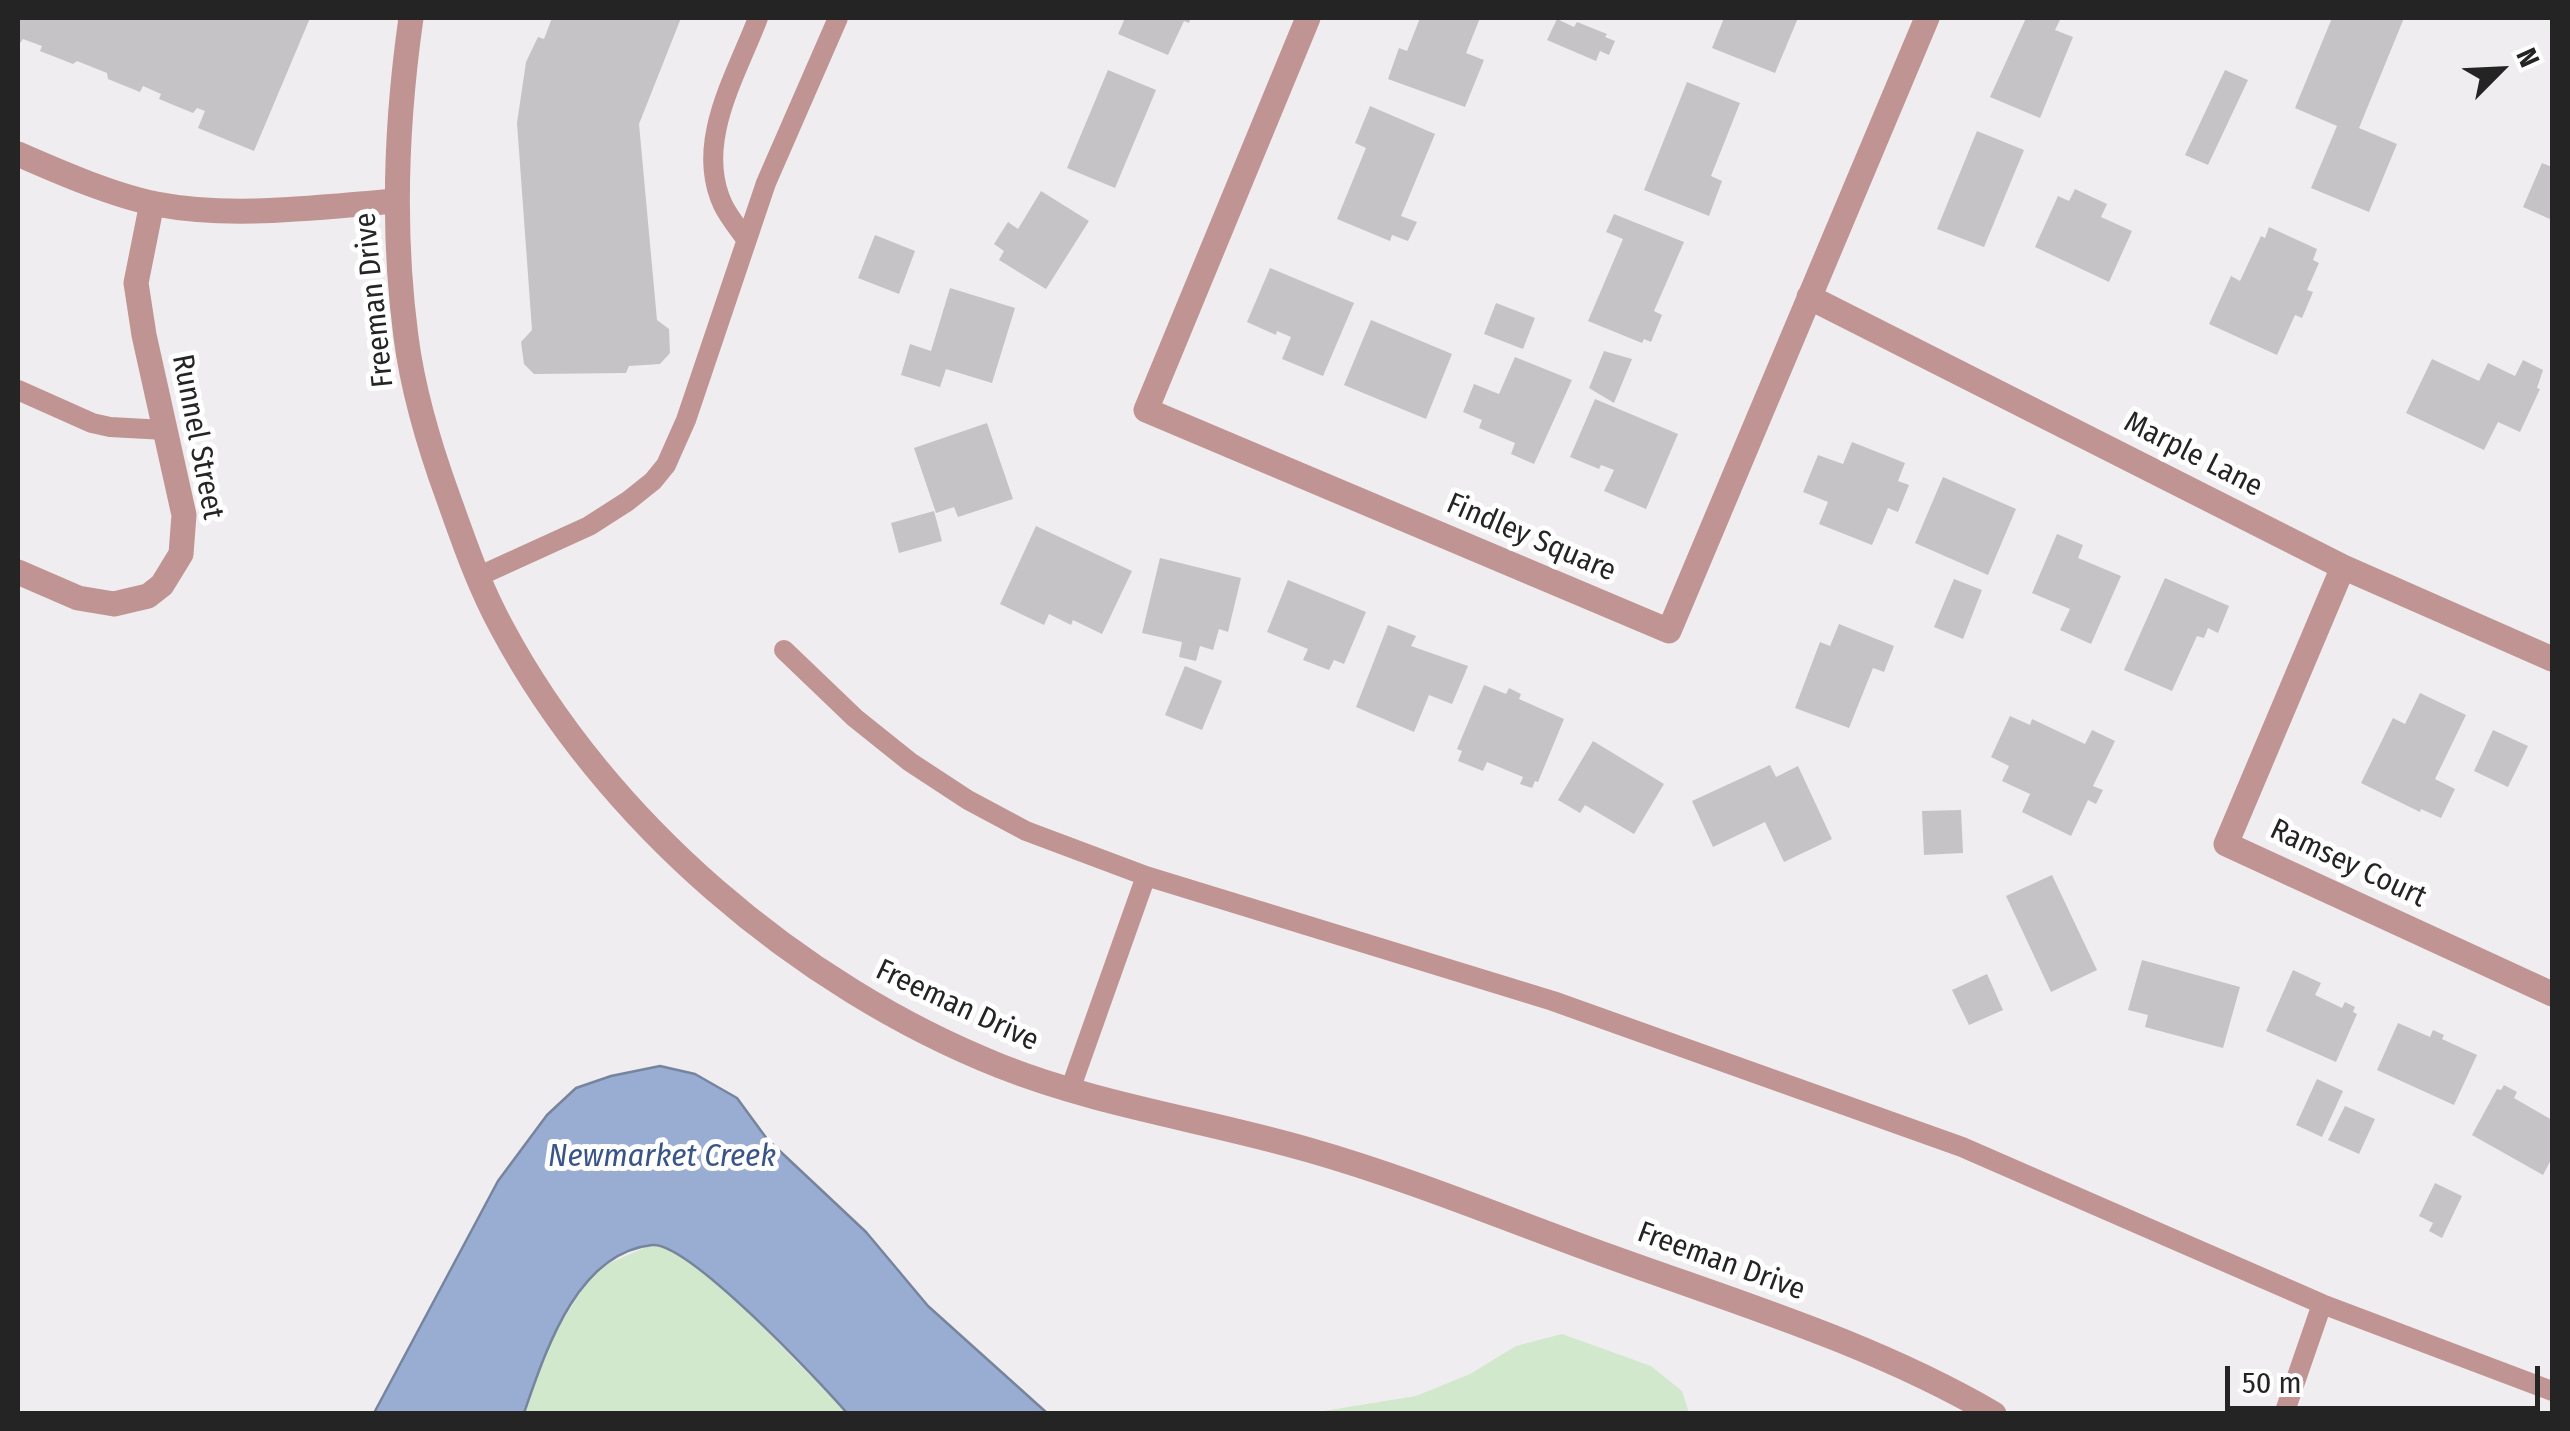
<!DOCTYPE html>
<style>
body{margin:0}
#map{position:relative;width:2570px;height:1431px;overflow:hidden;background:#f0edf1;font-family:"Fira Sans Condensed",sans-serif}
canvas{display:block}
.frame{position:absolute;inset:0;border:20px solid #252425;pointer-events:none}
.north{position:absolute;left:2450px;top:20px;width:100px;height:100px;-webkit-text-stroke:8px #fff;paint-order:stroke;rotate:66deg;font-size:28px;font-weight:700;line-height:40px;text-align:center;color:#252425}
.north::after{content:'';display:block;margin:auto;width:35px;height:45px;background:#252425;clip-path:polygon(50% 0,100% 100%,50% 72%,0 100%)}
.scale{position:absolute;left:2225px;top:1366px;width:315px;height:45px;box-sizing:border-box;border:5px solid #252425;border-top:0;padding-left:12px;font-size:30px;line-height:35px;white-space:nowrap;color:#252425;-webkit-text-stroke:8px #fff;paint-order:stroke}
</style>
<div id="map">
<canvas width="2570" height="1431"></canvas>
<div class="frame"></div>
<div class="north">N</div>
<div class="scale">50 m</div>
</div>
<script>
const ctx = document.querySelector('canvas').getContext('2d');
ctx.lineJoin = 'round';
function fillPath(path, color) { ctx.fillStyle = color; ctx.fill(path, 'evenodd'); }
function trace(path, color, width, dash) { ctx.strokeStyle = color; ctx.lineWidth = width; ctx.lineCap = dash ? 'butt' : 'round'; ctx.setLineDash(dash || []); ctx.stroke(path); }
function drawText(font, color, halo, rows, align = 'center') {
  ctx.font = font + ' "Fira Sans Condensed",sans-serif'; ctx.lineWidth = 10; ctx.setLineDash([]); ctx.textBaseline = 'middle'; ctx.strokeStyle = halo; ctx.fillStyle = color; for (const [text, x, y, turn = 0] of rows) {
    ctx.save(); ctx.translate(x, y); ctx.rotate((+turn || 0) * Math.PI / 180); ctx.textAlign = isNaN(turn) ? turn : align; if (halo) ctx.strokeText(text, 0, 0); ctx.fillText(text, 0, 0); ctx.restore();
  }
}
const green = new Path2D(`
 M653 1244 678 1251 742 1306 847 1413 524 1414 549 1343 594 1270Z
 M1562 1334 1651 1366 1682 1391 1689 1413H1311L1416 1396 1470 1374 1516 1346Z`);
const water = new Path2D(`
 M660 1066 695 1074 737 1098 767 1139 866 1232 928 1306 1047 1413H847C820 1382 688 1241 652 1245 576 1253 545 1353 524 1413H374L498 1181 547 1115 576 1088 611 1076Z`);
const building = new Path2D(`
 M18 18H310L254 151 198 128 205 111 197 108 193 113 159 99 161 94 143 86 140 92 108 79 107 73 77 61 73 64 40 51 42 46 23 39 18 46Z
 M552 18H681L639 124 657 320 669 329 670 353 660 364 629 366 626 373 534 374 524 364 521 342 532 330 517 123 526 62 538 37 544 39Z
 M1125 18H1191L1189 23 1184 21 1168 55 1118 34Z
 M1420 18H1480L1466 53 1484 60 1465 107 1388 79 1399 48 1407 51Z
 M1724 18H1798L1775 73 1712 48Z
 M2026 18H2061L2055 30 2073 37 2040 118 1990 97Z
 M2332 18H2404L2359 128 2397 144 2369 212 2311 188 2337 126 2295 108Z
 M1557 19 1574 27 1577 22 1607 34 1605 37 1615 41 1609 55 1600 51 1596 61 1547 40Z
 M1108 70 1156 90 1115 188 1067 168Z
 M2225 70 2248 80 2208 165 2185 155Z
 M1687 82 1740 103 1711 176 1722 181 1709 216 1644 190Z
 M1370 106 1435 134 1401 216 1417 222 1408 241 1392 235 1390 241 1337 219 1366 148 1355 143Z
 M1977 131 2024 150 1984 247 1937 229Z
 M2542 163 2552 167V220L2523 207Z
 M2075 189 2107 204 2101 217 2132 231 2109 282 2035 247 2058 196 2069 201Z
 M1041 191 1089 221 1046 289 999 260 1004 251 994 244 1008 222 1018 229Z
 M1614 214 1684 242 1654 311 1662 315 1651 342 1644 339 1642 343 1588 321 1623 239 1606 232Z
 M2269 227 2317 249 2313 260 2319 263 2307 290 2313 292 2302 318 2295 315 2277 355 2209 324 2231 276 2240 281 2261 236 2265 238Z
 M875 235 915 251 899 294 858 278Z
 M1270 268 1354 303 1323 376 1282 359 1291 337 1277 331 1276 335 1247 322Z
 M950 288 1015 308 992 383 946 369 940 387 901 375 910 344 931 351Z
 M1496 303 1535 318 1523 349 1484 334Z
 M1371 320 1452 354 1426 419 1344 385Z
 M1604 351 1632 359 1614 403 1589 388Z
 M1515 357 1572 380 1534 464 1511 454 1515 443 1479 428 1482 420 1463 412 1474 384 1499 394Z
 M2432 359 2479 381 2488 363 2515 376 2523 360 2543 370 2537 388 2540 389 2520 432 2498 422 2484 450 2406 413Z
 M1595 399 1678 434 1646 509 1604 491 1614 470 1601 465 1599 469 1570 457Z
 M987 423 1013 499 958 517 954 507 936 513 914 448Z
 M1852 442 1905 463 1898 481 1909 485 1898 512 1888 508 1872 545 1819 524 1828 502 1803 492 1818 455 1843 464Z
 M1943 477 2016 509 1988 575 1915 543Z
 M934 511 942 541 899 553 891 523Z
 M1036 526 1132 571 1102 634 1073 620 1071 625 1049 614 1044 625 1000 604Z
 M2057 534 2083 545 2078 558 2121 576 2091 644 2060 630 2070 609 2032 593Z
 M1160 558 1241 578 1228 632 1219 629 1213 650 1200 646 1196 661 1179 657 1182 642 1142 633Z
 M2165 578 2229 606 2218 633 2208 628 2204 638 2197 636 2172 691 2124 670Z
 M1954 579 1982 590 1963 639 1934 627Z
 M1288 580 1366 612 1344 664 1334 660 1329 670 1303 660 1308 649 1267 632Z
 M1839 624 1894 646 1884 672 1873 668 1849 728 1795 708 1820 642 1830 646Z
 M1388 625 1416 636 1411 646 1468 666 1452 704 1429 695 1414 732 1356 707Z
 M1185 666 1222 681 1202 730 1165 715Z
 M1484 685 1506 694 1509 688 1521 694 1519 699 1564 719 1538 782 1535 781 1532 788 1520 784 1523 777 1487 762 1483 771 1458 761 1462 751 1457 749Z
 M2420 693 2466 715 2435 779 2455 789 2441 818 2421 809 2420 812 2361 783 2393 718 2405 724Z
 M2010 716 2030 725 2032 719 2085 744 2092 730 2115 741 2093 786 2103 790 2096 804 2088 800 2071 836 2022 812 2030 794 2002 781 2009 766 1991 757Z
 M2493 730 2528 746 2508 787 2474 771Z
 M1593 741 1664 784 1634 834 1585 805 1580 813 1558 800Z
 M1770 765 1776 777 1798 766 1832 839 1784 862 1765 822 1713 847 1692 801Z
 M1961 810 1963 853 1924 855 1922 811Z
 M2052 875 2097 970 2051 992 2006 896Z
 M2142 960 2240 987 2223 1048 2145 1027 2148 1015 2128 1010Z
 M2293 970 2321 983 2315 995 2342 1008 2345 1002 2355 1007 2353 1012 2357 1014 2336 1062 2266 1031Z
 M1987 974 2003 1010 1969 1025 1952 990Z
 M2398 1023 2430 1037 2433 1030 2444 1035 2442 1039 2477 1055 2454 1105 2377 1070Z
 M2317 1079 2343 1091 2322 1137 2296 1125Z
 M2504 1085 2517 1092 2514 1098 2552 1120V1158L2543 1175 2472 1135 2497 1089 2501 1090Z
 M2345 1106 2375 1119 2359 1154 2328 1140Z
 M2435 1183 2462 1196 2442 1238 2429 1231 2433 1223 2419 1216Z`);
const lane = new Path2D(`
 M745 238C738 228 729 217 723 205 694 143 736 76 758 18
 M18 390 92 423 110 427 165 430
 M477 577 589 526 628 501 653 481 666 465 686 420 766 183 838 18
 M784 650 855 718 910 762 968 800 1026 831 1146 876 1553 1001 1962 1147 2322 1304 2552 1391
 M1070 1090 1146 876
 M2284 1414 2322 1304`);
const street = new Path2D(`
 M411 18C396 123 392 231 406 337 413 391 429 445 448 497 464 542 479 586 502 628 605 821 799 986 1000 1066 1101 1106 1206 1120 1309 1150 1411 1179 1511 1221 1611 1257 1741 1304 1874 1344 1994 1414
 M1308 18 1146 410 1669 631 1927 18
 M18 154C59 172 112 195 156 204 234 219 317 207 396 201
 M1809 297 2343 567 2552 659
 M2343 567 2226 844 2552 994
 M18 572 78 598 114 604 148 596 162 585 181 554 184 515 144 335 136 283 152 203`);
const streetNames = [
 ["Freeman Drive",375,300,-96],
 ["Runnel Street",197,437,79],
 ["Marple Lane",2193,455,27],
 ["Findley Square",1531,538,23],
 ["Ramsey Court",2348,864,25],
 ["Freeman Drive",957,1006,25],
 ["Freeman Drive",1721,1262,20]
];
const waterNames = [
 ["Newmarket Creek",662,1157]
];
fillPath(green, '#d2e8cd');
fillPath(water, '#98add1');
trace(water, '#76849d', 2.5);
fillPath(building, '#c5c3c6');
trace(lane, '#c09492', 20);
trace(street, '#c09492', 25);
drawText('30px', '#252425', '#fff', streetNames);
drawText('italic 32px', '#395486', '#fff', waterNames);
</script>
